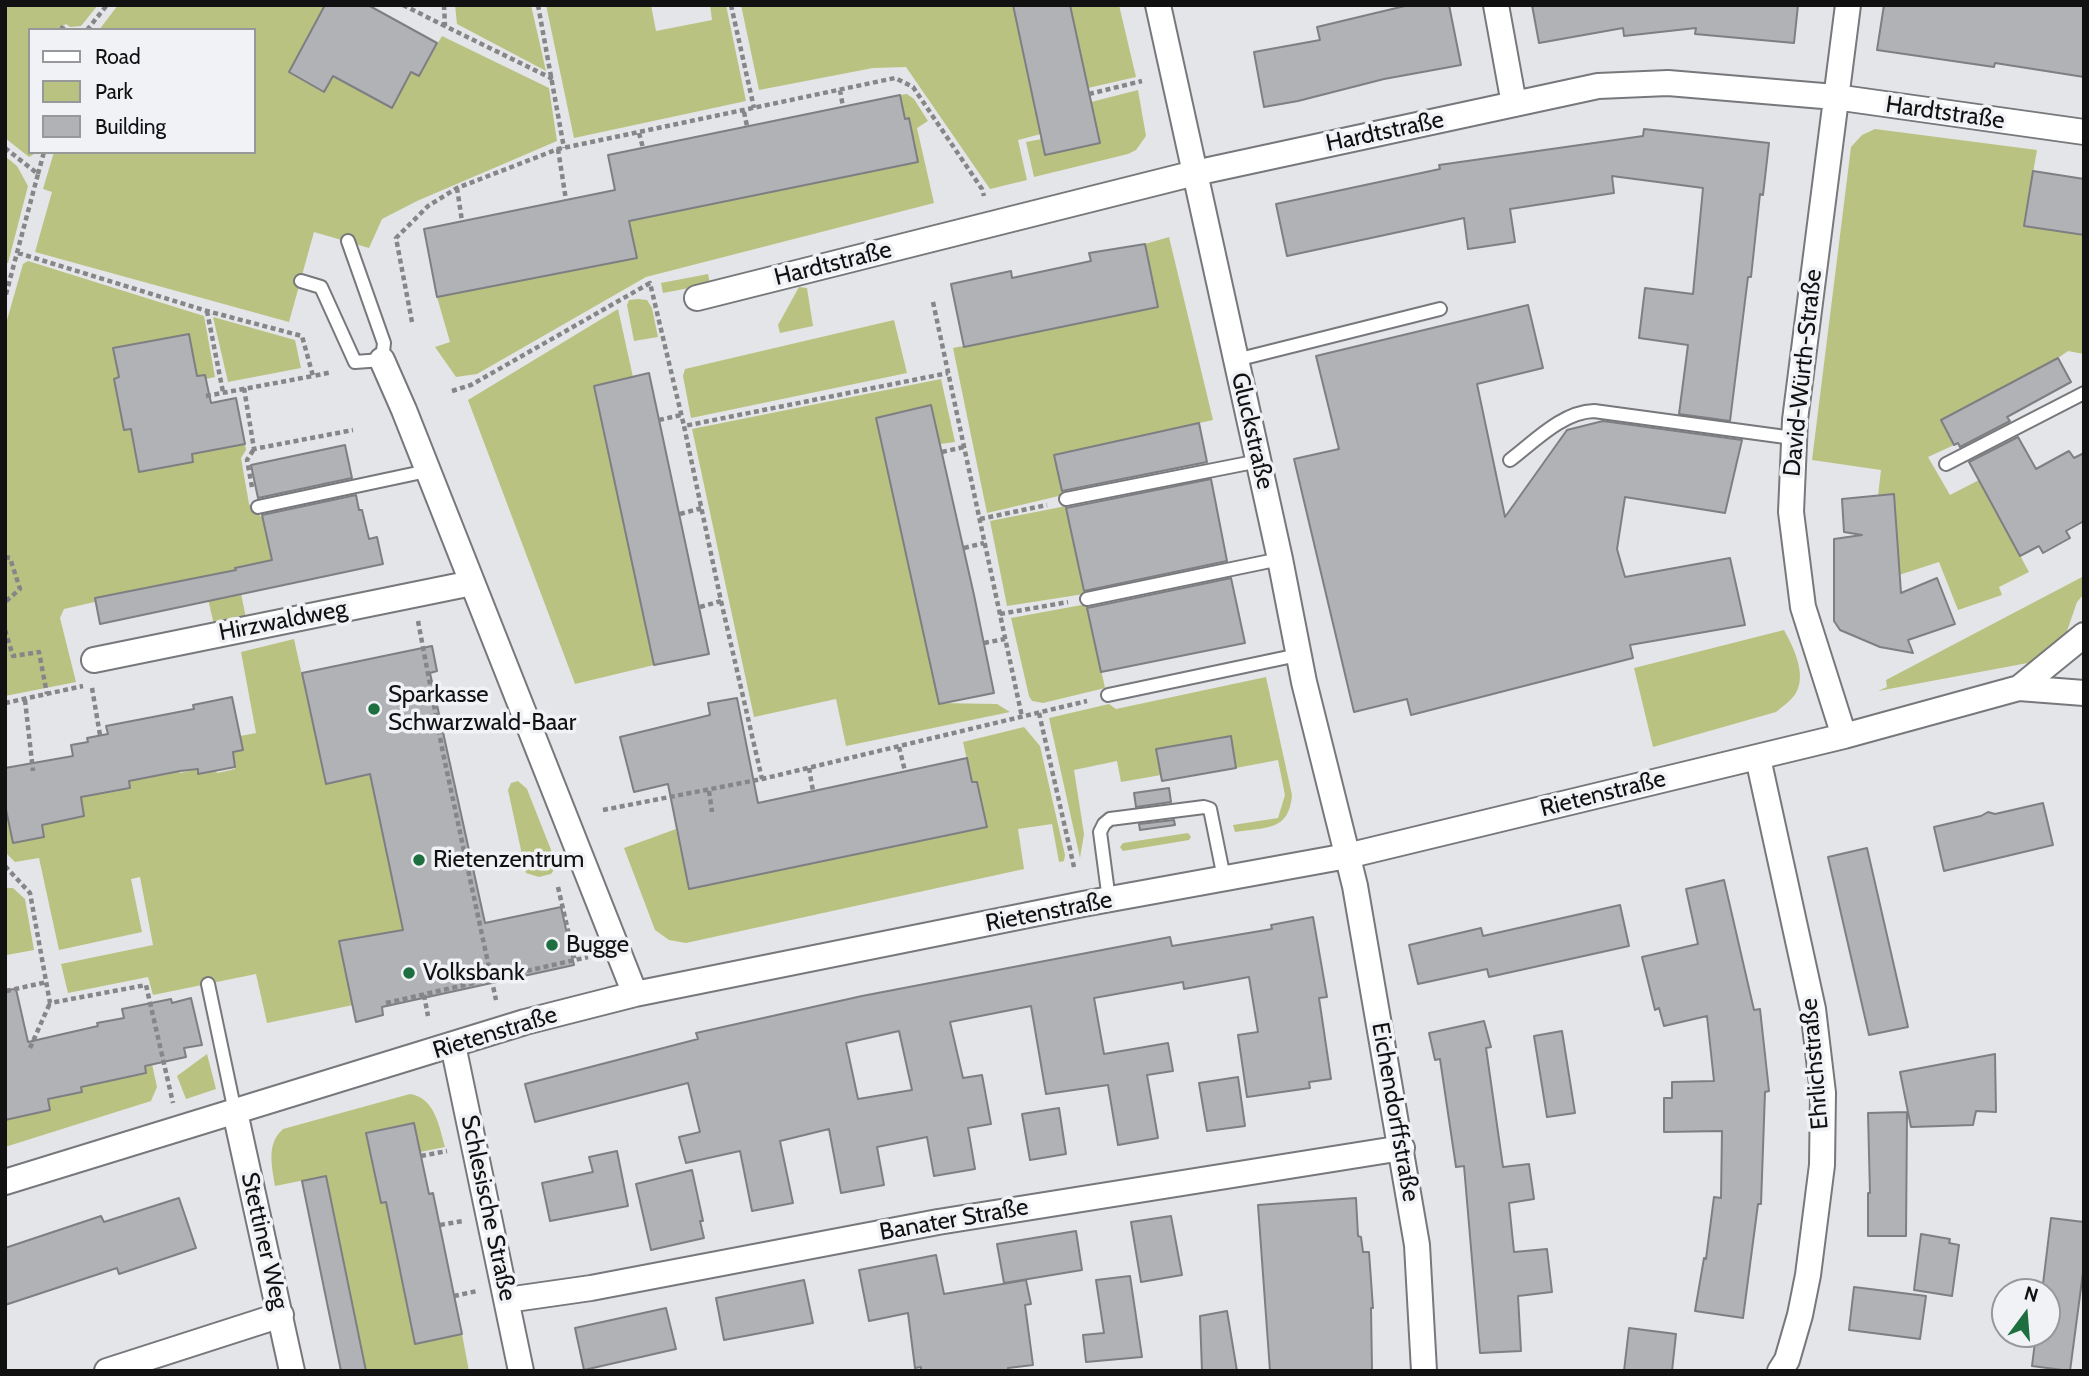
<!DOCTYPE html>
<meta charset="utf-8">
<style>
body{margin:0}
#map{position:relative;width:2089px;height:1376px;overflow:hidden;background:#e4e5e8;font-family:Cabin,sans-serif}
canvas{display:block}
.frame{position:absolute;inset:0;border:7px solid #111112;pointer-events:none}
.legend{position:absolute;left:28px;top:28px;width:228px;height:126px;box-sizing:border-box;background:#f1f2f5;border:2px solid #97989a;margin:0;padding:9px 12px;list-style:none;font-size:21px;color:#111112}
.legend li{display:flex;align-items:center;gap:14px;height:35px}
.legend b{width:35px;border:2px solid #97989a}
.north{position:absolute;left:1991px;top:1278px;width:70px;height:70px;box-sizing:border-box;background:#f1f2f5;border:2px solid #97989a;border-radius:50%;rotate:16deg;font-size:19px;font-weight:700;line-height:28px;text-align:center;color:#111112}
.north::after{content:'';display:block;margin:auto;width:24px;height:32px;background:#1d6f40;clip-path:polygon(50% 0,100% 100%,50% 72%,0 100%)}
</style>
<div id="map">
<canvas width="2089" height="1376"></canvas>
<div class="frame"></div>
<ul class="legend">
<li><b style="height:9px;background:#fff"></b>Road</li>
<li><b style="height:19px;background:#bac281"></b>Park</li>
<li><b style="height:19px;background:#b1b2b5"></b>Building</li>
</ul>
<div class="north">N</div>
</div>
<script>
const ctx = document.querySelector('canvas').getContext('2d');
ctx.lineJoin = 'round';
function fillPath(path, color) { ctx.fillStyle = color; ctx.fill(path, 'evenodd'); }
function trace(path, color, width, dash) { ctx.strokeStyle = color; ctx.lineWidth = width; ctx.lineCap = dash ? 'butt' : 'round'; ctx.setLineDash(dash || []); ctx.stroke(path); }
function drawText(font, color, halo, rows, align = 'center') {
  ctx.font = font + ' Cabin,sans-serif'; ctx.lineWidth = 7; ctx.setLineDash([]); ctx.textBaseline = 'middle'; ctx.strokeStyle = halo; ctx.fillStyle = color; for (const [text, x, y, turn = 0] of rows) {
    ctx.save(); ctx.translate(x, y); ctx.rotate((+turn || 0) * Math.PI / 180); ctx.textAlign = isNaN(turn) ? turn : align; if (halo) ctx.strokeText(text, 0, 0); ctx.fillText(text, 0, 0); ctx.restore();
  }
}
const green = new Path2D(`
 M5 5H98L81 26 70 27 66 24 56 30H30V152H38L29 157 5 138Z
 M118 5H325L289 72 324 91 333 76 391 108 411 72 419 76 442 36 549 88 557 141 417 201 382 219 369 248 314 232 289 322 35 252 52 192 43 189 54 152H254V30H99Z
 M455 5H531L546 71 457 24Z
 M546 5H651L656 31 712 20 710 5H726L746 101 574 138Z
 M741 5H1013L1041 134 1018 140 1027 180 990 189 906 67 873 68 759 90Z
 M1070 5H1119L1136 77 1088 88Z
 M1138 90 1146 136 1136 150 1128 154 1034 177 1026 142 1042 139 1045 155 1100 143 1091 102Z
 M907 94 914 99 928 121 917 128 934 203 646 277 477 374 456 377 435 347 450 342 437 297 636 258 629 221 918 162 910 119H905L900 95Z
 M1875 129 2037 150 2024 225 2084 236V354L2068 351 2058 358 1954 445 1928 457 1950 495 1979 480 2029 572 1999 587 2002 595 1958 610 1939 562 1899 575 1894 495 1878 496 1881 470 1812 460 1851 147 1862 135Z
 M5 156 17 166 28 186 8 263H5Z
 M1169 237 1213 420 1054 455 1063 495 987 513 953 348 1158 306 1145 244Z
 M28 261 204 316 215 377 206 379 205 375 197 376 189 334 113 348 119 377 124 430 131 429 140 472 193 462 192 454 245 444 246 450 241 458 249 504 264 520 272 560 236 569 246 618 214 625 203 577 64 609 60 618 76 682 5 696V327L23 264Z
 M708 274 710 284 663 293 661 283Z
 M799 287 807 288 813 326 780 333 778 325Z
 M638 299 647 300 652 308 658 337 634 341 627 305 629 300Z
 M618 309 633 377 594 386 654 665 575 684 468 400Z
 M213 317 295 340 301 368 228 382Z
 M894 320 907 373 691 418 683 376 685 369Z
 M941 379 955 442 940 444 931 405 876 418 939 703 997 704 1010 712 846 746 836 699 754 717 692 429Z
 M1066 506 1084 594 1007 606 990 521Z
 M2084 576V594L2077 602 2066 634 2033 662 1878 691 1887 687 1886 680Z
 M1087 604 1105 688 1043 703 1032 701 1029 696 1011 618Z
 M1784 630C1793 646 1807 674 1796 693 1792 700 1783 706 1776 712L1653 747 1634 668Z
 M294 639 326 784 370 774 406 946 365 954 361 937 339 941 353 1005 267 1023 256 974 153 995 148 977 68 993 61 964 153 945 140 877 131 879 142 932 59 950 39 858 15 862 5 852V805L13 842 42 825 84 816 80 788 95 795 130 789 129 781 167 774 178 761 180 773 198 769 199 774 216 771 217 773 235 769 233 752 243 750 240 736 256 733 241 652Z
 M1266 677 1292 795C1289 832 1265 827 1235 832L1233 825 1278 818 1285 795 1278 760 1236 768 1230 736 1156 749 1161 775 1121 782 1117 761 1074 770 1084 834 1080 858 1049 718 1109 704 1116 709Z
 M1024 727 1040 746 1065 855 1064 861 1059 862 1052 824 1018 829 1024 869 686 943 669 940 655 930 624 848 676 829 689 889 977 782 972 783 963 742Z
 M518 781 527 789 557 865 551 874 539 877 526 873 508 790 511 783Z
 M1188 833 1191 837 1189 840 1123 851 1120 847 1123 843Z
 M5 888H13L25 899 34 950 7 955Z
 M207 1054 216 1089 186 1099 177 1076Z
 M152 1064 157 1087 151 1101 5 1147V1120L50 1110 48 1099 81 1092 80 1082 108 1081 146 1074 145 1066Z
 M410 1094C435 1098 439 1126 445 1147L420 1152 414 1123 367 1132 381 1203H386L415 1343 462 1334 469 1371H366L325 1176 275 1186C272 1166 266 1144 283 1129Z`);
const building = new Path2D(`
 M325 5H368L437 43 419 76 411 72 392 108 333 76 324 92 289 72Z
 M1013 5H1070L1100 143 1045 155Z
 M1409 5H1449L1461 65 1384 79 1298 101 1264 107 1254 52 1320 40 1317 27Z
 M1532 5H1798L1794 43 1695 34 1696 28 1624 36 1623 28 1539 43Z
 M1884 5H2084V77L1995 63 1994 67 1877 50Z
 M900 95 905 119 909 118 918 162 629 221 637 258 437 297 424 229 615 190 608 155Z
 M1644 129 1769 143 1763 195 1760 194 1751 277H1748L1730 421 1679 414 1688 345 1639 338 1645 288 1693 294 1703 188 1612 176 1614 193 1510 209 1515 242 1468 249 1464 218 1287 256 1276 204 1440 169 1439 165 1643 136Z
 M2033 171 2084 179V235L2024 226Z
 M1145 244 1158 307 964 347 951 284 1011 271 1012 278 1091 261 1089 253Z
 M1528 305 1543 368 1477 384 1505 517 1567 430 1603 421 1742 440 1725 513 1625 497 1617 549 1625 577 1730 558 1745 625 1630 645 1633 658 1411 715 1407 699 1354 712 1294 459 1339 449 1316 356Z
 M189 334 197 376 205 375 211 403 236 398 245 444 192 454 193 462 139 472 131 429 124 430 114 379 119 377 113 348Z
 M2058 358 2071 382 2007 417 2010 421 1960 447 1958 443 1954 445 1941 420Z
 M649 373 709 654 654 665 594 386Z
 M931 405 974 595 994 693 939 704 876 418Z
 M1199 423 1207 462 1062 491 1054 455Z
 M2018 437 2036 469 2069 451 2074 458 2084 453V521L2066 531 2070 538 2043 553 2039 546 2020 556 1969 462Z
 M345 445 352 478 258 498 251 465Z
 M1211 479 1227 561 1084 591 1066 508Z
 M1894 494 1901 593 1937 578 1955 624 1908 640 1913 653 1880 647 1840 630 1834 621V539L1862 535 1844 532 1842 499Z
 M356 495 359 510H362L369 539 377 537 383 564 100 624 95 598 236 570 235 568 272 560 262 515Z
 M1231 578 1245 643 1101 672 1087 608Z
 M432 646 437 671 430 673 485 923 561 907 574 965 382 1007 383 1015 356 1022 339 941 403 930 370 774 326 784 302 673Z
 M232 697 243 750 233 752 235 767 198 774V769L180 771 129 781 130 788 81 797 84 816 42 825 44 837 13 843 5 805V768L73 756 71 745 88 742 87 738 108 734 106 726 194 709 193 705Z
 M737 698 758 803 967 758 972 782H977L987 827 689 889 668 784 634 792 620 737 710 715 708 703Z
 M1231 736 1236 768 1162 781 1156 749Z
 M1169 788 1171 802 1136 807 1134 793Z
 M2043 803 2053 845 1944 871 1934 827 1981 816 1988 812 1995 814Z
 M1174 820 1175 825 1140 830 1139 824Z
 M1867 848 1908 1027 1869 1035 1828 857Z
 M1724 880 1754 1010 1760 1009 1769 1091 1765 1092 1761 1204H1758L1743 1318 1695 1311 1704 1258 1706 1259 1714 1197 1721 1198 1722 1131 1664 1132V1098H1672V1082L1714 1081 1707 1016 1664 1026 1659 1008 1655 1010 1642 957 1698 944 1686 889Z
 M1620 905 1629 946 1489 977 1487 969 1418 984 1409 945 1481 928 1483 936Z
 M1313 917 1327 997 1319 998 1331 1079 1309 1082 1310 1088 1247 1097 1238 1035 1258 1032 1249 977 1184 989 1183 982 1094 998 1104 1054 1168 1043 1173 1071 1147 1075 1158 1138 1118 1145 1108 1085 1046 1094 1031 1006 950 1022 963 1078 982 1075 991 1124 968 1128 975 1169 934 1176 927 1137 877 1147 884 1185 841 1193 829 1129 780 1141 793 1203 752 1211 740 1151 686 1163 679 1137 700 1132 688 1083 535 1122 525 1084 698 1039 696 1033 862 996 1170 937 1172 946 1272 929 1271 925ZM899 1031 912 1090 858 1099 846 1043Z
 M16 989 28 1042 98 1026 97 1023 124 1018 122 1009 171 999 172 1003 191 998 202 1045 184 1048 186 1057 145 1066 146 1073 81 1087 82 1092 48 1099 50 1110 5 1120V990Z
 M1484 1021 1491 1047 1486 1048 1503 1167 1529 1164 1534 1199 1509 1203 1514 1252 1547 1249 1552 1292 1518 1296 1521 1351 1480 1353 1464 1166 1456 1167 1440 1059 1435 1060 1429 1033Z
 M1562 1031 1575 1113 1547 1117 1534 1036Z
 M1995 1054 1996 1112 1976 1111 1973 1125 1911 1127 1900 1072Z
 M1238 1077 1245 1126 1207 1131 1199 1083Z
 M1059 1108 1066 1154 1030 1160 1022 1114Z
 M1907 1112 1906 1236H1868V1193H1870L1868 1113Z
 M414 1123 429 1194 433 1193 462 1334 415 1344 386 1202 381 1203 366 1133Z
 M617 1151 628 1206 550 1221 542 1183 593 1172 589 1157Z
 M692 1170 703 1221H700L704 1238 651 1250 636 1184Z
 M326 1176 366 1371H341L302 1181Z
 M179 1198 196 1248 119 1274 117 1268 5 1305V1248L101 1216 104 1222Z
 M1356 1198 1358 1236 1361 1237 1363 1252H1369L1373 1308H1371L1372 1371H1270L1258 1205Z
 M1171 1216 1182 1275 1141 1282 1131 1222Z
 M2051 1218 2084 1222V1265L2070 1371 2032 1366 2036 1334H2047V1292H2042Z
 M1076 1231 1082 1270 1004 1283 997 1244Z
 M1921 1234 1950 1239 1949 1243 1959 1245 1952 1296 1914 1290Z
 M936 1255 944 1294 1026 1280 1031 1304 1025 1305 1033 1365 1008 1368V1371H921V1367L915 1368 908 1313 869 1321 859 1270Z
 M1130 1276 1142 1357 1086 1362 1083 1335 1104 1333 1096 1280Z
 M804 1280 813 1323 724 1340 716 1298Z
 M1854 1287 1926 1296 1920 1339 1849 1330Z
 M666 1308 676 1349 584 1370 575 1328Z
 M1227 1311 1237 1371H1202L1200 1316Z
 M1629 1328 1676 1334 1672 1371H1624Z`);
const path = new Path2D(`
 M403 5 445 26
 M444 5 445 26 553 79
 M538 5 564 148
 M731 5 754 108
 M60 27 67 30
 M87 30 107 5
 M840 90 843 107
 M1089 94 1142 81
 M744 112 747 126
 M639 133 643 148
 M5 148 38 174 5 298
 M558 149 566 200
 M38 174 44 152
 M457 188 462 221
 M18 253 207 311 302 336 313 376 332 372
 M933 302 1022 717
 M207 311 223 392
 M412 322 396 238 428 206 457 188 558 149 895 78 913 87 982 189 984 196
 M244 388 254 449 353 430
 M452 391 471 385 650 283 684 426
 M206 396 313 376
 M659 420 681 415
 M942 452 964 447
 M252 487 247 460 254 449
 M680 514 702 508
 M980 519 1047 505
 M964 548 984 543
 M5 557 10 558 20 589 5 602
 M721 601 762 779
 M700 607 721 601 684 426 948 373
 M1000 614 1068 602
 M418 621 443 753 496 1000
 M5 630 13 656 39 652 47 694
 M984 643 1005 639
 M92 688 100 735
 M25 700 33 771
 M5 703 83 686
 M1039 713 1074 867
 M899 747 905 771
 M809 768 813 791
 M709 791 712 812
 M603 810 762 779 1087 701
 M5 866 30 893 50 1003 146 985 173 1103
 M558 887 575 961
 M6 991 47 982
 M424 995 428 1016
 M386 1003 588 957
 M30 1048 50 1003
 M421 1156 447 1151
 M440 1225 463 1221
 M454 1296 477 1291`);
const lane = new Path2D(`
 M301 281 321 287 355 362 382 360 384 343 348 241
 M1236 360 1440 309
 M1510 460C1535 441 1562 412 1594 411L1793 438
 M1946 464 2084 393
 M1066 499 1259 461
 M258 507 427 471
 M1087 599 1280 559
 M1108 695 1298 655
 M1109 900 1100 832 1104 824 1110 819 1204 807 1210 809 1224 878
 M208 984 235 1112`);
const street = new Path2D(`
 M1158 5 1280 559 1304 682 1355 886 1417 1245 1424 1371
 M1496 5 1514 104
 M697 298 1195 173 1598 86 1668 83 1835 97 2084 132
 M382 360 404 410 635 994
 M94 660 472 583
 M2019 688 2084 693
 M1844 736 1803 607 1791 512 1795 420 1848 5
 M1758 758 1813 1009 1823 1093 1822 1165 1808 1275 1800 1315 1787 1360 1780 1371
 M453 1045 521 1371
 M235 1112 292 1371
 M5 1182 525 1022 635 994 1083 904 1347 856 1844 736 2019 688 2084 635
 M507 1300 591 1288 938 1222 1402 1148
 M107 1371 281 1315`);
const markers = [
 [374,709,7,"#1d6f40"],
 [419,860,7,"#1d6f40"],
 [552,945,7,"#1d6f40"],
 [409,973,7,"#1d6f40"]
];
const streetNames = [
 ["Hardtstraße",1945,113,8],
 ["Hardtstraße",1385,132,-12],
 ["Hardtstraße",833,264,-14],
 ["David-Würth-Straße",1803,373,-84],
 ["Gluckstraße",1252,431,77],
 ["Hirzwaldweg",283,621,-11],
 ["Rietenstraße",1603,794,-14],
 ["Rietenstraße",1049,912,-11],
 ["Rietenstraße",495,1033,-17],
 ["Ehrlichstraße",1815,1064,-95],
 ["Eichendorffstraße",1395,1112,80],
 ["Schlesische Straße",488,1208,78],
 ["Banater Straße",954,1220,-10],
 ["Stettiner Weg",264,1241,77]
];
const poiNames = [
 ["Sparkasse",388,695],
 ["Schwarzwald-Baar",388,723],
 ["Rietenzentrum",433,860],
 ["Bugge",566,945],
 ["Volksbank",423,973]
];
fillPath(green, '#bac281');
fillPath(building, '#b1b2b5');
trace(building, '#7e7f82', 2);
trace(lane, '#77787b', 16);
trace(street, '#77787b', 28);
trace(path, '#868689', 4.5, [5, 3.5]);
trace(lane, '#fff', 12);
trace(street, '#fff', 24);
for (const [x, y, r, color] of markers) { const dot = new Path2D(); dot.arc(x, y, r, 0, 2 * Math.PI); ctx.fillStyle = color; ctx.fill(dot); trace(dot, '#f1f2f5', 2.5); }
drawText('24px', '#111112', '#f1f2f5', streetNames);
drawText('24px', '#111112', '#f1f2f5', poiNames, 'left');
</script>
